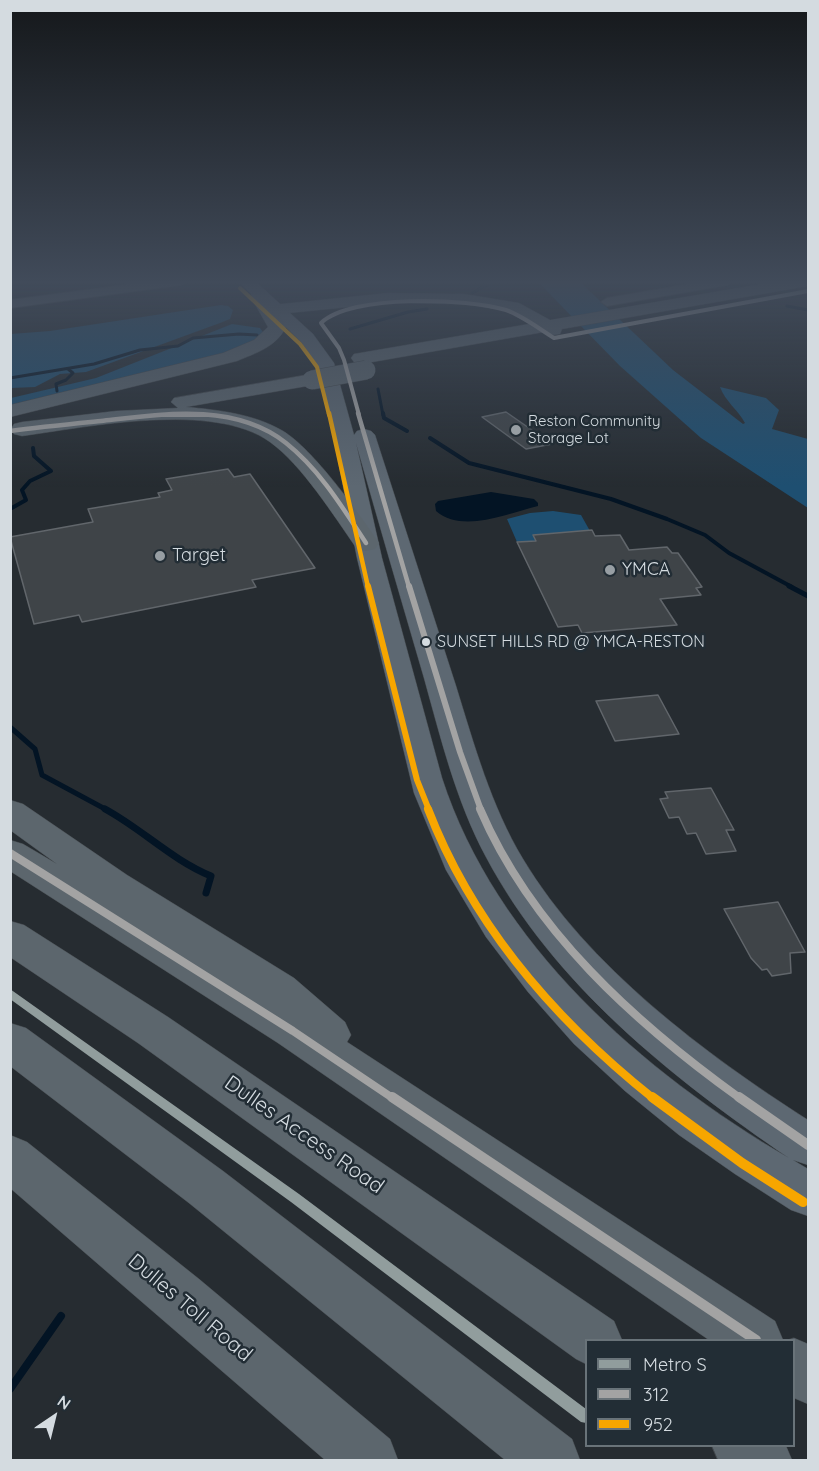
<!DOCTYPE html>
<style>
body{margin:0}
#map{position:relative;width:819px;height:1471px;overflow:hidden;background:#262c31;font-family:Quicksand,sans-serif}
canvas{display:block}
.frame{position:absolute;inset:0;border:12px solid #d4dbe0;pointer-events:none}
.legend{position:absolute;left:585px;top:1339px;width:210px;height:108px;box-sizing:border-box;background:#222d35;border:2px solid #697379;margin:0;padding:8px 10px;list-style:none;font-size:18px;color:#d4dbe0}
.legend li{display:flex;align-items:center;gap:12px;height:30px}
.legend b{width:30px;border:2px solid #697379}
.north{position:absolute;left:24px;top:1387px;width:60px;height:60px;-webkit-text-stroke:4px #222d35;paint-order:stroke;rotate:35deg;font-size:16px;font-weight:700;line-height:24px;text-align:center;color:#d4dbe0}
.north::after{content:'';display:block;margin:auto;width:21px;height:27px;background:#d4dbe0;clip-path:polygon(50% 0,100% 100%,50% 72%,0 100%)}
</style>
<div id="map">
<canvas width="819" height="1471"></canvas>
<div class="frame"></div>
<ul class="legend">
<li><b style="height:8px;background:#919d9d"></b>Metro S</li>
<li><b style="height:8px;background:#a3a3a3"></b>312</li>
<li><b style="height:8px;background:#f7a600"></b>952</li>
</ul>
<div class="north">N</div>
</div>
<script>
const ctx = document.querySelector('canvas').getContext('2d');
ctx.lineJoin = 'round';
function fillPath(path, color) { ctx.fillStyle = color; ctx.fill(path, 'evenodd'); }
function trace(path, color, width, dash) { ctx.strokeStyle = color; ctx.lineWidth = width; ctx.lineCap = dash ? 'butt' : 'round'; ctx.setLineDash(dash || []); ctx.stroke(path); }
function drawText(font, color, halo, rows, align = 'center') {
  ctx.font = font + ' Quicksand,sans-serif'; ctx.lineWidth = 5; ctx.setLineDash([]); ctx.textBaseline = 'middle'; ctx.strokeStyle = halo; ctx.fillStyle = color; for (const [text, x, y, turn = 0] of rows) {
    ctx.save(); ctx.translate(x, y); ctx.rotate((+turn || 0) * Math.PI / 180); ctx.textAlign = isNaN(turn) ? turn : align; if (halo) ctx.strokeText(text, 0, 0); ctx.fillText(text, 0, 0); ctx.restore();
  }
}
const green = new Path2D(`
 M537 281H579L673 370 743 424 745 423C738 410 725 401 720 387L766 398 779 410 772 429 808 439V508L701 438 620 366Z
 M221 305 228 306 233 310 230 319 220 323 86 372 60 374 35 387 11 388V334L50 331Z
 M232 324 260 328 263 332 253 342 240 349 129 379 11 407V398L96 378Z
 M553 511 581 515 590 531 534 535 536 541 517 542 507 519 530 513Z`);
const water = new Path2D(`
 M491 492 534 499 538 503V506C508 513 463 534 436 511L435 504 438 501Z`);
const streamFar4 = new Path2D(`
 M472 293 494 281
 M787 306 808 310
 M350 329 408 312 427 309
 M10 378 94 364 140 350 178 346 193 338 239 334 257 335
 M378 389 383 415
 M57 391 56 384 66 380 73 373 68 369`);
const streamFar3 = new Path2D(`
 M383 413 384 418 407 431
 M430 438 469 463 611 499 667 519 705 535 729 553 792 587
 M10 509 26 500 22 490 30 481 51 471 34 456 33 448`);
const streamFar2 = new Path2D(`
 M789 586 808 596
 M10 727 35 749 42 775 107 810`);
const streamFar1 = new Path2D(`
 M105 809C142 829 172 860 211 876L206 893`);
const stream = new Path2D(`
 M10 1389 61 1316`);
const building = new Path2D(`
 M506 412 552 444 526 449 482 417Z
 M228 469 234 477 250 474 315 568 252 580 256 587 82 622 79 615 34 624 10 537 93 522 88 509 160 497 158 493 172 490 166 479Z
 M592 530 595 536 620 535 629 550 667 547 672 553H678L702 587 696 588 701 595 660 599 677 625 582 633 578 625 558 627 517 542 536 541 533 535Z
 M658 695 679 734 615 741 596 701Z
 M711 788 734 830H726L736 851 706 854 696 833 687 834 679 817 669 818 660 799 668 798 665 792Z
 M778 902 805 952 790 953 791 973 772 976 767 969 762 970 751 958 724 909Z`);
const minor = new Path2D(`
 M154 281H187L181 285 10 308V300Z
 M707 281H733L727 285 607 306 601 302 607 298Z`);
const major = new Path2D(`
 M238 281H255L313 334 334 363 354 435 357 431 364 429 371 431 375 435C402 519 429 602 456 686 474 744 491 806 523 859 587 966 705 1054 808 1120V1165L793 1160 808 1169V1216L791 1210 735 1174 679 1135 625 1091 574 1044 528 992 486 937 446 870 414 793 357 558 332 429 316 363 301 342ZM356 443C378 521 401 599 424 678 441 739 456 801 486 857 554 985 672 1078 789 1158 642 1072 496 944 442 778L382 558Z`);
const highway = new Path2D(`
 M779 281H808V286L562 329 560 334 554 335 544 332 361 364 354 362 351 358 354 354 529 324 508 311 464 304 388 303 279 314 286 327C276 347 256 353 237 361L10 417V405L223 353 254 340 268 327 252 299 251 294 253 290H265L272 305 388 293 464 294 519 303 550 320Z
 M312 374 319 376 322 380 319 384 186 407C219 410 254 414 283 431 313 449 359 513 379 543L375 549 366 551 357 549C334 516 302 465 270 442 213 401 88 427 22 436L14 434 11 429 14 424 22 422 116 411 178 408 171 402 174 398Z
 M10 800 23 804 127 875 294 978 345 1022 351 1035 347 1042 775 1321 783 1340H709L278 1043 10 871V840L23 844 57 864 10 830Z
 M10 921 24 925 168 1017 614 1321 622 1340H586V1364L576 1359 138 1043 10 957Z
 M10 1023 26 1028 223 1171 572 1439 580 1460H505L189 1203 10 1066Z
 M10 1135 27 1142 199 1279 390 1439 398 1460H325L10 1188Z
 M794 1338 808 1344V1404L794 1398V1340H788Z
 M712 1446H786L792 1460H718Z`);
const highwayBridge = new Path2D(`
 M312 380 366 370`);
const bus1Far4 = new Path2D(`
 M155 415H209
 M359 415 344 360 339 348 321 323C351 294 468 298 506 310 523 316 538 328 554 338L808 291`);
const bus1Far3 = new Path2D(`
 M358 413 409 587
 M10 431C40 427 71 424 101 421 162 414 234 402 286 443 320 470 343 508 366 543`);
const bus1Far2 = new Path2D(`
 M409 586 460 752 481 810`);
const bus1Far1 = new Path2D(`
 M480 809C532 930 635 1023 741 1099
 M10 853 293 1031 394 1099`);
const bus1 = new Path2D(`
 M392 1097 756 1340
 M739 1097 808 1145`);
const bus2Far4 = new Path2D(`
 M240 288 300 344 317 367 329 415`);
const bus2Far3 = new Path2D(`
 M329 413 368 587`);
const bus2Far2 = new Path2D(`
 M368 586 417 780 429 810`);
const bus2Far1 = new Path2D(`
 M428 809C473 926 556 1021 654 1099`);
const bus2 = new Path2D(`
 M652 1097 742 1163 803 1202`);
const metro1 = new Path2D(`
 M10 989 299 1194 586 1409V1423L581 1422 291 1202 10 999Z`);
const markers = [
 [516,430,6,"#979ea3"],
 [160,556,6,"#979ea3"],
 [610,570,6,"#979ea3"],
 [426,642,5,"#d4dbe0"]
];
const farPoinames = [
 ["Reston Community",528,421],
 ["Storage Lot",528,438]
];
const busNames = [
 ["SUNSET HILLS RD @ YMCA-RESTON",437,642]
];
const poiNames = [
 ["Target",172,556],
 ["YMCA",622,570]
];
const nearStreetnames = [
 ["Dulles Access Road",304,1135,35],
 ["Dulles Toll Road",190,1308,40]
];
fillPath(green, '#1e4f71');
fillPath(water, '#031424');
trace(streamFar4, '#031424', 3);
trace(streamFar3, '#031424', 4);
trace(streamFar2, '#031424', 5);
trace(streamFar1, '#031424', 7);
trace(stream, '#031424', 8);
fillPath(building, '#3f4448');
trace(building, '#61666b', 1.5);
trace(minor, '#43484c', 2);
trace(major, '#43484c', 1);
trace(highway, '#43484c', 1);
fillPath(minor, '#5f6870');
fillPath(major, '#5d6872');
fillPath(highway, '#5c666d');
trace(highwayBridge, '#43484c', 20, []);
trace(highwayBridge, '#5c666d', 19);
trace(bus1Far4, '#a3a3a3', 4);
trace(bus1Far3, '#a3a3a3', 4.5);
trace(bus1Far2, '#a3a3a3', 6);
trace(bus1Far1, '#a3a3a3', 8);
trace(bus1, '#a3a3a3', 10);
trace(bus2Far4, '#f7a600', 4);
trace(bus2Far3, '#f7a600', 4.5);
trace(bus2Far2, '#f7a600', 6);
trace(bus2Far1, '#f7a600', 8);
trace(bus2, '#f7a600', 10);
fillPath(metro1, '#919d9d');
const sky = ctx.createLinearGradient(0, 0, 0, 487);
sky.addColorStop(0, '#15181b');
sky.addColorStop(0.58, '#414b5a');
sky.addColorStop(1, '#414b5a00');
ctx.fillStyle = sky;
ctx.fillRect(0, 0, 819, 487);
for (const [x, y, r, color] of markers) { const dot = new Path2D(); dot.arc(x, y, r, 0, 2 * Math.PI); ctx.fillStyle = color; ctx.fill(dot); trace(dot, '#222d35', 2); }
drawText('15px', '#d4dbe0', '#222d35', farPoinames, 'left');
drawText('16px', '#d4dbe0', '#222d35', busNames, 'left');
drawText('18px', '#d4dbe0', '#222d35', poiNames, 'left');
drawText('21px', '#d4dbe0', '#222d35', nearStreetnames);
</script>
